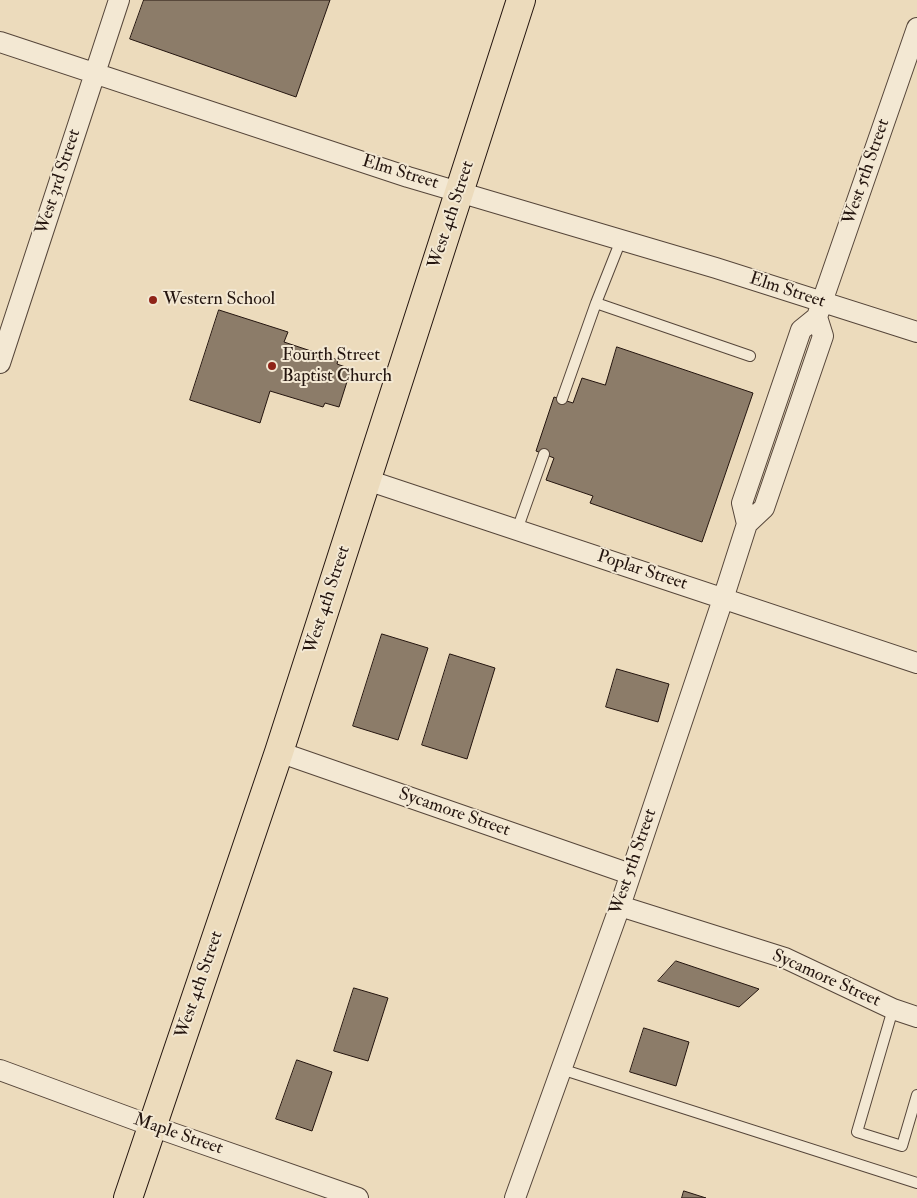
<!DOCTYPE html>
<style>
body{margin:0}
canvas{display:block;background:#ecdbbc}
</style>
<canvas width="917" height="1198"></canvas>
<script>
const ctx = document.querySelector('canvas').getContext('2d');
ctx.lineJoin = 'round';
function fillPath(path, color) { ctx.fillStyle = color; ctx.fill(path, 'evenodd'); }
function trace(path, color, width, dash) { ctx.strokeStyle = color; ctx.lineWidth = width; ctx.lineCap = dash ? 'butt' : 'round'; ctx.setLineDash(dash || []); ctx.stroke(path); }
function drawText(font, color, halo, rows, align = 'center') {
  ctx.font = font + ' "IM FELL Double Pica",serif'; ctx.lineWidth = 4; ctx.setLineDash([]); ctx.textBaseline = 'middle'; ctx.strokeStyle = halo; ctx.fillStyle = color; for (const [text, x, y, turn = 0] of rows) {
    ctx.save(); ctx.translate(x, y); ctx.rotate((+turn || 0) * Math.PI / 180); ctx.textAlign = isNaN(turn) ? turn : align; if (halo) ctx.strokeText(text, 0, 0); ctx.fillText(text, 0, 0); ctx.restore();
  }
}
const building = new Path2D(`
 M144 0H330L296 97 130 39Z
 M219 310 288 332 284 342 338 360 337 364 351 369 339 407 325 403 323 407 270 391 260 423 190 400Z
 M617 347 753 393 702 542 590 503 593 496 546 480 554 458 536 451 554 397 573 403 582 378 605 385Z
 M382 634 428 648 398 740 353 726Z
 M450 654 495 668 467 759 422 745Z
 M617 669 669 684 658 722 606 707Z
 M676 961 759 989 739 1007 658 981Z
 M354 988 388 998 368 1061 334 1051Z
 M644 1028 689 1042 676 1086 630 1072Z
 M297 1060 332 1072 312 1131 276 1119Z
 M684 1191 706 1198H682Z`);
const lane = new Path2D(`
 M621 240 596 303 750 356
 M562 399 596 303
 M517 530 544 454
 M893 1009 857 1132 902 1146 917 1095
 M561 1069 917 1183`);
const street = new Path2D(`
 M0 42 408 177 716 268 917 332
 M0 363 119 0
 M367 480 917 663
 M747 524 764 508 823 336 817 317 822 302 917 28
 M279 752 630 874
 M620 906 785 958 893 1009 917 1017
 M0 1070 152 1126 358 1198
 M515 1198 620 906 723 599 747 524 742 503 801 330 817 317`);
const primary = new Path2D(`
 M128 1198 279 752 521 0`);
const markers = [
 [153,300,5,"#8f2418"],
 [272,366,5,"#8f2418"]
];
const streetNames = [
 ["West 5th Street",867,172,-71],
 ["Elm Street",400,173,17],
 ["West 3rd Street",59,182,-72],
 ["West 4th Street",452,215,-72],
 ["Elm Street",787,291,18],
 ["Poplar Street",642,571,18],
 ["West 4th Street",328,600,-72],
 ["Sycamore Street",454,813,19],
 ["West 5th Street",634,862,-71],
 ["Sycamore Street",826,979,24],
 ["West 4th Street",200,985,-71],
 ["Maple Street",178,1135,19]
];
const poiNames = [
 ["Western School",163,300],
 ["Fourth Street",282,356],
 ["Baptist Church",282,377]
];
fillPath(building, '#8c7c69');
trace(building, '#24150f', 1);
trace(lane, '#56463a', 12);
trace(street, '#56463a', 22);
trace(primary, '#24150f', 30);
trace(lane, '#f3e8d3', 10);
trace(street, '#f3e8d3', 20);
trace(primary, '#ecdbbc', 28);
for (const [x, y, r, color] of markers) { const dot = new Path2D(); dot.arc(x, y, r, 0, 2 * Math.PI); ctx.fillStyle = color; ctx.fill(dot); trace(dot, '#f3e8d3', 2); }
drawText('18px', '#24150f', '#f3e8d3', streetNames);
drawText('18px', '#24150f', '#f3e8d3', poiNames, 'left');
</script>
